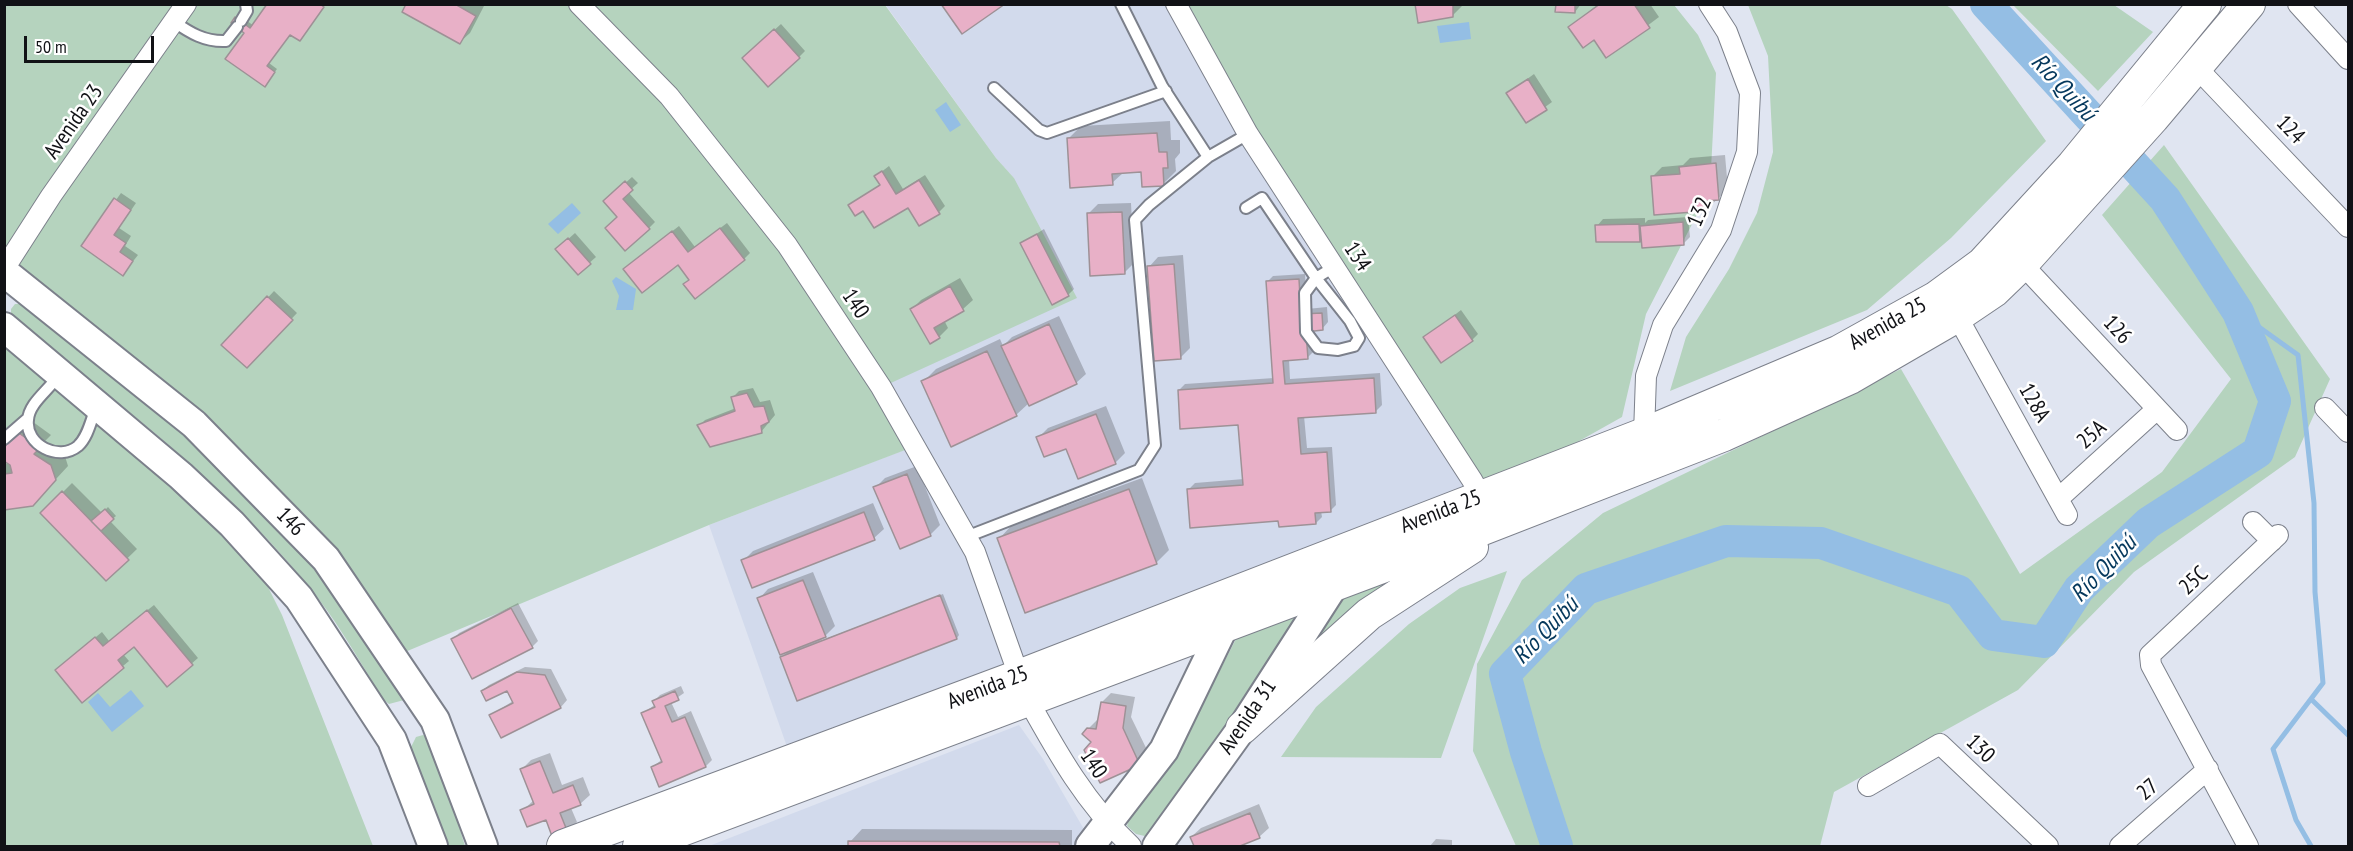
<!DOCTYPE html>
<meta charset="utf-8">
<style>
body{margin:0}
#map{position:relative;width:2353px;height:851px;overflow:hidden;background:#e0e5f1;font-family:"PT Sans Narrow",sans-serif}
canvas{display:block}
.frame{position:absolute;inset:0;border:6px solid #111216;pointer-events:none}
.scale{position:absolute;left:24px;top:36px;width:130px;height:27px;box-sizing:border-box;border:3px solid #111216;border-top:0;padding-left:8px;font-size:18px;line-height:21px;white-space:nowrap;color:#111216;-webkit-text-stroke:4px #fff;paint-order:stroke}
</style>
<div id="map">
<canvas width="2353" height="851"></canvas>
<div class="frame"></div>
<div class="scale">50 m</div>
</div>
<script>
const ctx = document.querySelector('canvas').getContext('2d');
ctx.lineJoin = 'round';
function fillPath(path, color) { ctx.fillStyle = color; ctx.fill(path, 'evenodd'); }
function trace(path, color, width, dash) { ctx.strokeStyle = color; ctx.lineWidth = width; ctx.lineCap = dash ? 'butt' : 'round'; ctx.setLineDash(dash || []); ctx.stroke(path); }
function drawText(font, color, halo, rows, align = 'center') {
  ctx.font = font + ' "PT Sans Narrow",sans-serif'; ctx.lineWidth = 5; ctx.setLineDash([]); ctx.textBaseline = 'middle'; ctx.strokeStyle = halo; ctx.fillStyle = color; for (const [text, x, y, turn = 0] of rows) {
    ctx.save(); ctx.translate(x, y); ctx.rotate((+turn || 0) * Math.PI / 180); ctx.textAlign = isNaN(turn) ? turn : align; if (halo) ctx.strokeText(text, 0, 0); ctx.fillText(text, 0, 0); ctx.restore();
  }
}
const built = new Path2D(`
 M885 4 1167 5 1481 496 792 761 709 525 912 447 881 387 1014 178 996 158Z
 M1019 725 1043 759 1085 831 1073 846H709Z`);
const green = new Path2D(`
 M4 5H885L996 158 1014 178 1077 298 882 387 913 447 709 525 393 657 326 559 5 272Z
 M1165 5H1674L1698 35 1716 73 1710 189 1646 314 1622 417 1481 496Z
 M1748 5H1946L1952 9 2046 141 1951 238 1867 310 1670 391 1686 337 1729 269 1757 213 1773 152 1768 56Z
 M2013 5H2114L2153 32 2098 91Z
 M2164 145 2330 379 2295 457 2134 572 2018 690 1834 792 1820 846H1516L1473 751 1477 664 1522 580 1603 513 1901 369 2020 574 2162 472 2231 379 2102 215Z
 M15 304H26L184 435 315 565 404 692V700L389 704 384 700C362 666 342 629 317 597 232 488 119 403 11 318V309Z
 M4 337 173 482 264 579 282 615 373 846H5Z
 M1420 567 1308 651 1341 600Z
 M1507 571 1441 758 1281 757 1316 707 1409 624 1460 588Z
 M1298 616 1157 829 1149 837 1136 834 1127 826 1130 815 1175 757 1236 639Z
 M423 735 432 739 465 846H445L411 747 416 737Z`);
const water = new Path2D(`
 M1469 22 1471 39 1440 43 1437 26Z
 M946 102 961 125 950 132 935 110Z
 M572 203 581 213 558 234 548 224Z
 M616 277 636 289 633 310H616L619 296 612 281Z
 M131 690 144 706 112 732 88 702 98 693 110 707Z`);
const shadow = new Path2D(`
 M269 4H325L302 37 290 33 269 63 277 69 267 82 247 32 236 18 239 15 254 26Z
 M408 4H482L484 6 470 33 460 42Z
 M1417 4H1462V6L1453 15Z
 M1557 4H1581L1575 12Z
 M1598 4H1650L1659 17 1607 56 1595 38 1570 27Z
 M781 24 805 51 799 57 750 52Z
 M1534 74 1552 102 1526 121 1508 93Z
 M1170 121 1171 140H1180V153L1175 159 1176 171 1163 184 1142 171 1124 172 1112 183 1068 139 1081 126Z
 M1725 155 1728 189 1706 210 1653 176 1662 167 1683 165 1690 158Z
 M889 166 903 189 925 175 945 206 939 212 908 206 864 209 850 205 881 184 876 176Z
 M632 177 638 183 628 192 655 222 649 228 619 217 611 196Z
 M121 193 136 203 119 228 131 236 125 246 138 255 123 274 83 246Z
 M1131 203 1134 263 1125 272 1088 214 1098 204Z
 M1688 217 1690 237 1683 244 1643 237 1639 240 1597 226 1603 219 1645 218V223L1648 220Z
 M727 223 750 253 744 259 690 279 679 263H631L679 226 695 247Z
 M1044 229 1074 289 1068 295 1022 243Z
 M575 233 596 257 578 273 557 249Z
 M1183 255 1190 348 1180 358 1149 267 1158 257Z
 M1305 274 1307 309 1327 307 1328 322 1322 329 1312 330 1313 352 1307 358 1289 359 1290 379 1380 373 1382 405 1376 411 1304 416 1307 448 1332 447 1336 505 1330 511H1321L1322 517 1316 523 1280 520 1189 489 1195 483 1244 479 1240 423 1179 390 1185 384 1274 378 1267 282 1273 276Z
 M960 278 973 300 963 309 944 320 948 328 939 337 911 310 921 300Z
 M274 291 297 313 247 366 224 345Z
 M1461 310 1478 334 1472 340 1425 338Z
 M1059 316 1086 374 1076 383 1029 403 1016 415 923 382 936 369 1000 339 1003 346 1012 337Z
 M753 388 760 402 770 400 775 415 761 432 699 426 705 420 736 408 733 397 739 391Z
 M1106 406 1125 453 1115 463 1038 438 1048 428Z
 M29 419 51 435 45 441 64 453 68 466 45 491 4 509V464L9 463 4 450Z
 M917 466 940 525 930 535 875 488 885 478Z
 M1142 478 1169 550 1156 563 999 539 1011 526Z
 M72 483 102 513 108 507 116 516 110 521 137 549 106 579 42 513Z
 M873 503 884 529 874 538 743 561 753 551Z
 M813 572 835 626 820 641 943 594 959 635 957 638 782 657 789 650 759 599 768 589Z
 M518 603 538 641 532 647 453 640 459 633Z
 M154 605 198 658 167 685 134 645 123 654 129 661 82 700 63 664 102 632 109 641Z
 M525 667 551 669 567 700 561 707 502 736 491 715 513 701 507 689 482 691 489 685Z
 M681 686 684 693 671 702 678 717 691 711 712 760 706 766 660 785 652 767 663 759 643 713 656 704 654 701 660 695Z
 M1111 693 1135 697 1131 717 1149 754 1139 763 1088 729 1098 719 1102 702Z
 M550 753 562 785 583 777 590 795 580 804 571 808 577 822 567 832 546 818 522 811 534 800 522 769 531 760Z
 M1259 804 1269 828 1259 837 1236 846H1195L1191 837 1201 828Z
 M862 829 1072 830V846H850V842Z
 M1436 839 1452 840V846H1430Z
 M1278 845H1310V846H1277Z`);
const stream = new Path2D(`
 M2238 312 2298 355 2314 503 2315 592 2323 683 2273 749 2296 820 2311 846
 M2311 699 2348 735`);
const river = new Path2D(`
 M1557 846 1526 752 1505 674 1586 589 1726 541 1821 543 1959 591 1993 635 2044 642 2079 589 2148 523 2258 452 2275 401 2238 312 2165 199 1986 4`);
const building = new Path2D(`
 M267 4H320L324 7 300 41 290 35 267 66 275 72 265 87 225 59 244 33 231 23 235 17 250 28Z
 M406 4H455L476 16 460 44 402 12Z
 M941 4H1005L962 34Z
 M1415 4H1453V17L1418 23Z
 M1556 4H1575V13L1555 12Z
 M1600 4H1634L1650 28 1606 58 1594 40 1583 48 1568 27Z
 M774 29 800 58 768 87 742 58Z
 M1528 79 1547 110 1526 123 1506 93Z
 M1157 133 1159 152H1167L1168 168H1163L1164 186 1142 187 1141 172 1112 174 1113 185 1070 188 1067 138Z
 M1716 163 1719 200 1706 201 1707 211 1654 215 1651 176 1680 174 1679 167Z
 M882 171 896 194 919 180 940 214 919 226 908 208 874 228 863 211 855 216 848 205 880 185 874 176Z
 M625 181 633 190 623 199 650 229 625 251 605 228 617 217 603 201Z
 M114 198 131 210 114 235 126 243 120 252 133 261 123 276 81 246Z
 M1122 212 1125 274 1090 276 1087 213Z
 M1683 222 1684 245 1642 248 1640 226Z
 M1639 224 1640 242H1596L1595 225Z
 M720 228 745 260 695 299 683 284 689 280 678 265 642 293 623 269 672 231 688 252Z
 M1037 234 1069 296 1052 305 1020 243Z
 M568 238 591 264 578 275 555 249Z
 M1174 264 1181 359 1154 361 1147 266Z
 M1299 279 1301 314 1322 313 1323 330 1306 332 1308 359 1283 361 1285 384 1374 378 1376 413 1298 418 1301 454 1327 452 1331 512 1315 513 1316 524 1279 527 1278 521 1190 528 1187 489 1243 485 1238 425 1180 429 1178 390 1273 383 1266 281Z
 M950 286 964 311 934 328 940 338 930 344 910 309Z
 M267 296 293 320 247 368 221 345Z
 M1455 315 1473 341 1441 363 1423 337Z
 M1049 324 1077 384 1029 406 1001 346Z
 M987 351 1017 416 951 447 921 381Z
 M747 393 754 407 764 406 769 422 761 426 762 433 710 447 697 425 735 411 731 397Z
 M1096 414 1116 464 1078 479 1066 449 1044 457 1036 437Z
 M16 431 40 448 34 454 51 465 56 480 33 506 4 510V474L12 473 10 465 4 461V448Z
 M907 474 931 536 900 549 873 487Z
 M1129 489 1157 564 1025 613 997 538Z
 M62 491 129 560 106 581 40 513Z
 M105 509 114 519 101 531 91 521Z
 M864 512 875 540 752 588 741 560Z
 M803 580 826 637 780 655 757 598Z
 M940 595 957 639 797 701 780 657Z
 M511 608 533 648 472 679 451 639Z
 M147 610 193 665 167 687 134 647 118 660 124 668 82 703 55 670 95 637 103 646Z
 M517 672 545 675 561 708 501 738 489 715 513 703 507 691 486 701 481 691Z
 M675 691 679 700 665 706 672 722 685 717 706 767 659 787 651 767 662 762 641 713 655 707 652 701Z
 M1101 702 1126 706 1123 728 1140 765 1100 783 1084 750 1091 742 1082 734 1087 728 1096 729Z
 M540 761 553 793 573 785 581 805 560 813 568 833 553 839 546 820 527 827 520 810 534 804 520 769Z
 M1250 813 1260 838 1240 846H1194L1190 837Z
 M848 841 1059 842 1060 846H848Z`);
const lane = new Path2D(`
 M1121 4 1162 86 1208 157 1248 134
 M173 21C190 33 205 42 226 41L237 27
 M241 21 247 11 246 4
 M994 88 1039 130 1047 133 1166 91
 M1246 208 1262 198 1316 278 1350 321 1359 338 1354 346 1338 350 1318 348 1306 332 1305 293 1316 278 1334 267
 M59 374C51 389 29 402 28 420 25 445 59 462 78 446 88 437 91 420 96 408
 M4 439 27 419
 M966 537 1139 470 1155 445 1135 220 1149 205 1208 157`);
const street = new Path2D(`
 M579 4 669 96 787 245 881 387 975 552 1019 676
 M1176 4 1248 134 1472 480 1481 496 1480 506
 M2298 4 2348 59
 M2196 67 2348 227
 M2022 264 2177 430
 M4 269 51 196 186 4
 M1957 316 2067 515
 M2325 408 2348 432
 M1644 434 1646 376 1663 325 1721 230 1747 152 1750 93 1727 32 1709 4
 M2059 498 2157 409
 M2253 522 2272 541
 M1028 700C1058 754 1086 804 1131 846
 M1868 786 1940 744 2048 846
 M2120 846 2208 769
 M2248 846 2151 665 2150 655 2278 535`);
const secondary = new Path2D(`
 M4 272 194 424 326 559 435 720 483 846
 M4 327 181 476 232 524 299 598 392 740 433 846
 M1090 846 1164 750 1225 624
 M1157 846 1242 728 1334 585`);
const primary = new Path2D(`
 M1242 728 1369 614 1472 547
 M563 846 1019 676 1644 434 1838 352 1937 297 1982 264 2073 165 2205 4
 M639 846 1467 535 1724 435 1850 378 1957 316 1994 291 2022 264 2153 118 2249 4`);
const streetNames = [
 ["Avenida 23",74,122,-55],
 ["124",2290,130,46],
 ["132",1700,212,-67],
 ["134",1357,257,57],
 ["140",855,304,56],
 ["Avenida 25",1888,324,-29],
 ["126",2117,330,47],
 ["128A",2034,403,60],
 ["25A",2092,435,-42],
 ["Avenida 25",1441,512,-21],
 ["146",290,522,46],
 ["25C",2194,581,-43],
 ["Avenida 25",988,688,-21],
 ["Avenida 31",1248,717,-56],
 ["130",1980,749,44],
 ["140",1093,764,56],
 ["27",2148,790,-41]
];
const waterNames = [
 ["Río Quibú",2063,88,47],
 ["Río Quibú",2104,569,-46],
 ["Río Quibú",1546,631,-46]
];
fillPath(built, '#d2daec');
fillPath(green, '#b5d3be');
fillPath(water, '#94bee4');
fillPath(shadow, '#0003');
trace(stream, '#94bee4', 5);
trace(river, '#94bee4', 32);
fillPath(building, '#e8b0c7');
trace(building, '#9e9196', 1.5);
trace(lane, '#7c808b', 14);
trace(street, '#7c808b', 22);
trace(secondary, '#7c808b', 32);
trace(primary, '#7c808b', 34);
trace(lane, '#fff', 10);
trace(street, '#fff', 20);
trace(secondary, '#fff', 28);
trace(primary, '#fff', 32);
drawText('22px', '#111216', '#fff', streetNames);
drawText('italic 24px', '#05385c', '#fff', waterNames);
</script>
